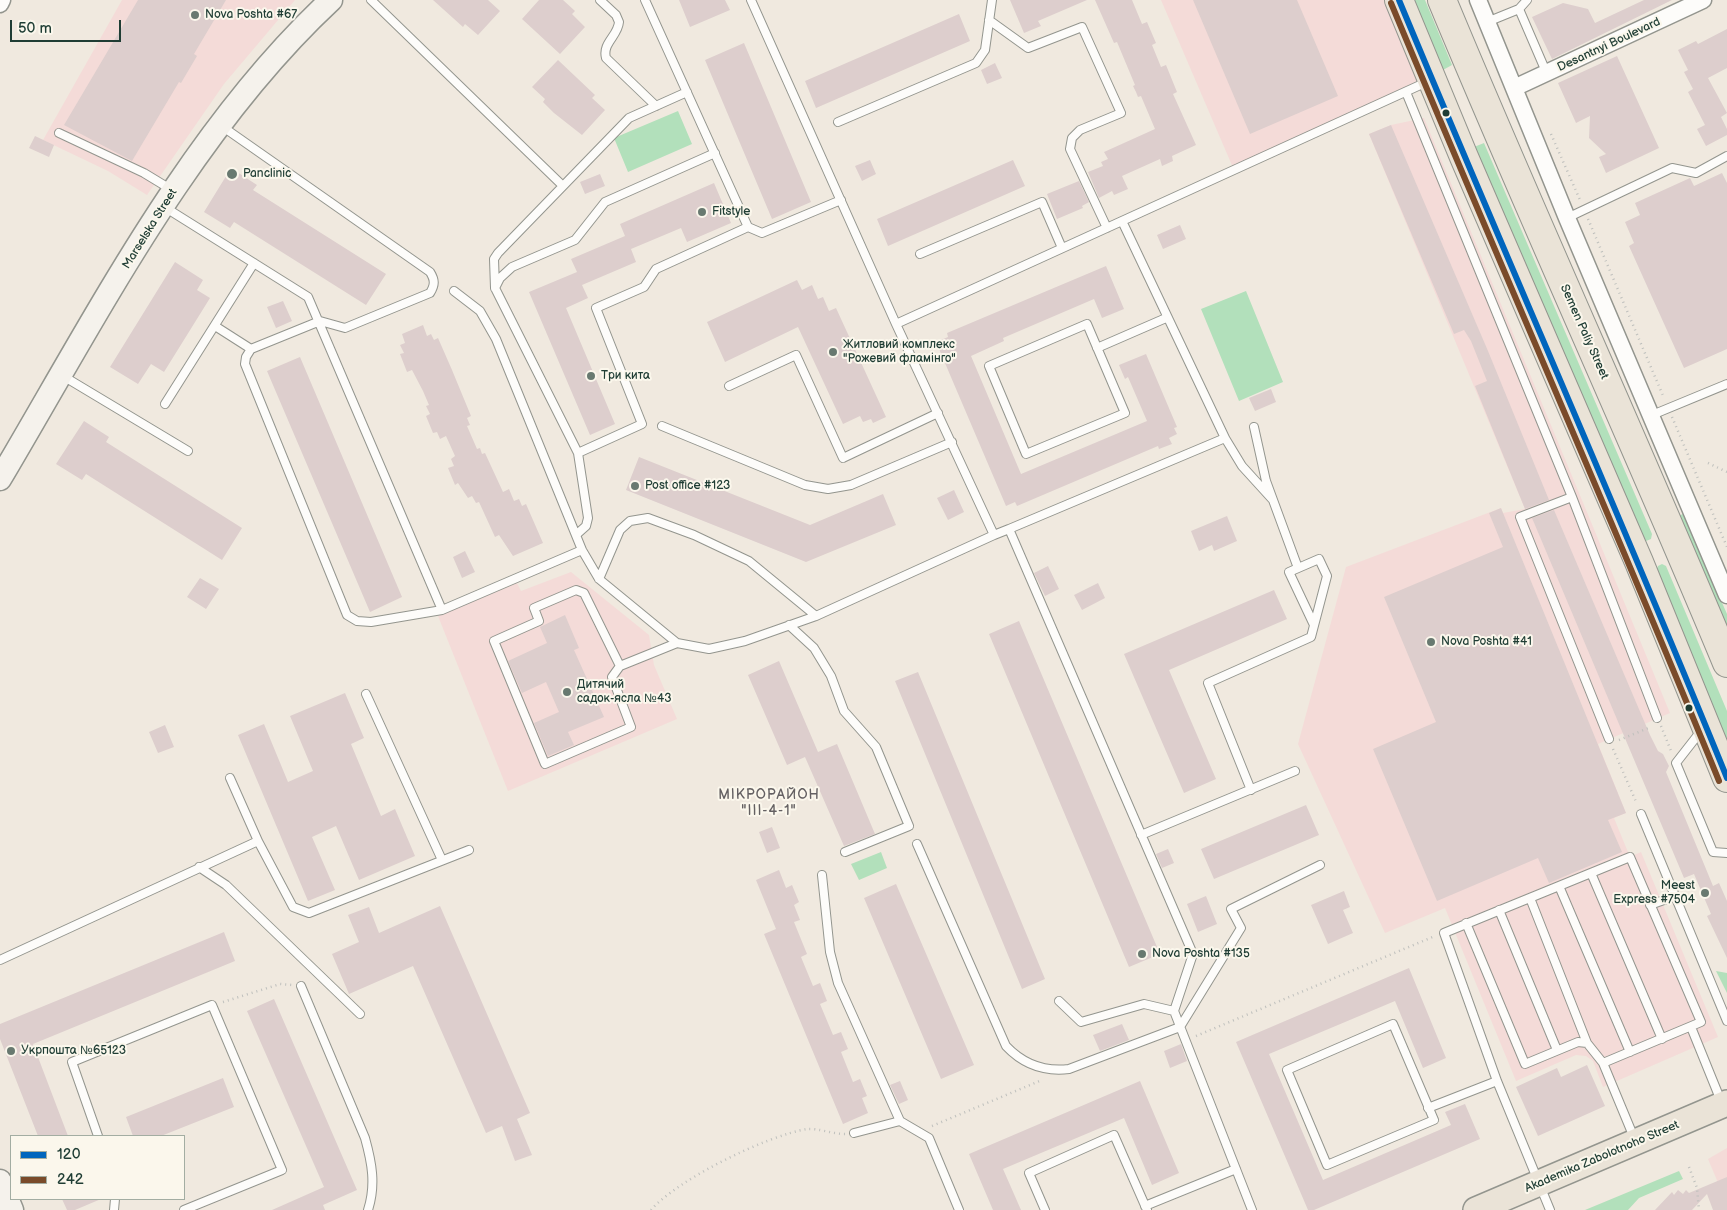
<!DOCTYPE html>
<meta charset="utf-8">
<style>
body{margin:0}
#map{position:relative;width:1727px;height:1210px;overflow:hidden;background:#f0e9df;font-family:"Balsamiq Sans",sans-serif}
canvas{display:block}
.legend{position:absolute;left:10px;top:1135px;width:175px;height:65px;box-sizing:border-box;background:#fbf7ec;border:1px solid #a3ada2;margin:0;padding:6px 9px;list-style:none;font-size:15px;color:#1f3d34}
.legend li{display:flex;align-items:center;gap:10px;height:25px}
.legend b{width:25px;border:1px solid #a3ada2}
.scale{position:absolute;left:10px;top:20px;width:111px;height:22px;box-sizing:border-box;border:2px solid #1f3d34;border-top:0;padding-left:6px;font-size:15px;line-height:18px;white-space:nowrap;color:#1f3d34;-webkit-text-stroke:4px #fbf7ec;paint-order:stroke}
</style>
<div id="map">
<canvas width="1727" height="1210"></canvas>
<ul class="legend">
<li><b style="height:6px;background:#0065bd"></b>120</li>
<li><b style="height:6px;background:#7a4b2a"></b>242</li>
</ul>
<div class="scale">50 m</div>
</div>
<script>
const ctx = document.querySelector('canvas').getContext('2d');
ctx.lineJoin = 'round';
function fillPath(path, color) { ctx.fillStyle = color; ctx.fill(path, 'evenodd'); }
function trace(path, color, width, dash) { ctx.strokeStyle = color; ctx.lineWidth = width; ctx.lineCap = dash ? 'butt' : 'round'; ctx.setLineDash(dash || []); ctx.stroke(path); }
function drawText(font, color, halo, rows, align = 'center') {
  ctx.font = font + ' "Balsamiq Sans",sans-serif'; ctx.lineWidth = 4; ctx.setLineDash([]); ctx.textBaseline = 'middle'; ctx.strokeStyle = halo; ctx.fillStyle = color; for (const [text, x, y, turn = 0] of rows) {
    ctx.save(); ctx.translate(x, y); ctx.rotate((+turn || 0) * Math.PI / 180); ctx.textAlign = isNaN(turn) ? turn : align; if (halo) ctx.strokeText(text, 0, 0); ctx.fillText(text, 0, 0); ctx.restore();
  }
}
const built = new Path2D(`
 M122 0H295L224 84 147 195 108 171 43 140Z
 M1161 0H1399L1433 80 1234 170Z
 M1424 118 1670 713 1598 744 1626 813 1614 818 1630 857 1641 852 1718 1037 1603 1087 1593 1061 1586 1056 1576 1055 1516 1081 1445 908 1385 933 1298 744 1346 567 1501 508 1503 513 1525 509 1369 134 1391 125Z
 M571 572 649 635 654 665 677 719 508 791 438 616 517 583 521 591Z
 M1727 1148V1204L1708 1159Z`);
const green = new Path2D(`
 M1413 0H1425L1452 65 1443 70Z
 M678 111 692 144 628 172 614 138Z
 M1484 143 1652 534 1651 539 1646 541 1642 539 1474 147Z
 M1246 291 1283 382 1239 401 1201 309Z
 M1683 514 1727 614V640L1674 518Z
 M1662 564 1666 566 1727 711V740L1656 571 1658 566Z
 M881 852 887 868 859 880 851 864Z
 M1716 971 1727 973V993Z
 M1679 1171 1683 1179 1639 1198 1628 1210H1585Z`);
const building = new Path2D(`
 M138 0H226L194 54 197 56 181 83 179 82 132 161 64 125Z
 M433 0H488L500 11 478 35 465 24 463 27Z
 M539 0H563L575 11 572 14 585 27 560 54 522 19Z
 M679 0H725L730 10 690 27Z
 M1010 0H1087L1038 21 1041 26 1024 33Z
 M1095 0H1132L1142 24 1147 22 1156 43 1152 45 1161 67 1166 65 1177 92 1173 94 1196 145 1172 156 1173 161 1162 166 1160 159 1122 176 1128 189 1114 195 1112 191 1099 198 1088 172 1103 166 1101 162 1108 159 1104 152 1155 129 1141 96 1138 97 1136 92 1133 86 1135 85 1117 42 1114 43Z
 M1193 0H1297L1338 96 1250 134Z
 M1644 0H1672L1552 59 1532 17 1563 3 1588 9 1595 23Z
 M959 14 970 41 816 108 805 81Z
 M1727 29V68L1708 78 1727 113 1721 117 1727 129V135L1706 146 1697 129 1705 125 1688 92 1693 89 1684 72 1688 70 1678 50 1696 41 1698 44Z
 M744 43 811 202 772 219 705 60Z
 M1617 56 1659 148 1606 173 1599 157 1606 154 1589 138 1590 116 1576 123 1558 83Z
 M558 60 595 95 592 98 605 110 582 135 554 113 543 102 545 99 532 87Z
 M995 63 1002 78 987 84 981 70Z
 M1391 125 1488 351 1549 500 1525 509 1475 386 1487 381 1471 341 1464 330 1454 334 1369 134Z
 M35 136 54 145 49 157 29 148Z
 M870 160 876 174 862 181 855 166Z
 M1013 160 1025 186 888 246 877 219Z
 M231 168 257 185 253 190 386 274 366 305 234 222 230 228 204 212Z
 M1722 173 1727 183V349L1684 368 1629 246 1634 243 1625 222 1640 215 1635 203 1690 178 1694 186Z
 M600 174 605 186 585 194 580 182Z
 M1079 181 1089 202 1082 206 1083 208 1057 219 1047 194Z
 M714 183 731 223 687 242 681 228 631 249 636 262 582 285 588 298 566 308 615 424 590 435 529 292 577 272 571 259 625 236 620 224Z
 M1180 225 1186 239 1163 249 1157 235Z
 M175 262 203 280 197 290 210 298 164 372 151 364 138 384 110 367Z
 M1106 266 1124 309 1102 318 1094 299 1003 338 1004 341 971 356 1021 474 1147 421 1128 377 1125 379 1119 365 1146 354 1177 427 1174 428 1177 434 1169 438 1172 444 1159 449 1158 446 1017 506 1015 502 1006 506 939 349 943 347 941 340 948 337 947 333Z
 M797 280 802 290 812 285 818 299 823 297 829 311 836 308 886 417 873 423 871 419 863 422 860 416 843 424 798 327 725 362 707 322Z
 M283 301 292 321 276 328 267 307Z
 M423 325 427 336 431 334 434 340 438 338 452 370 471 416 467 418 470 425 467 426 477 449 480 448 482 454 485 453 503 492 509 489 514 501 519 499 522 506 526 504 543 543 513 556 499 535 495 537 479 502 476 503 472 496 468 498 458 483 455 485 448 468 454 466 451 459 455 456 446 436 440 439 437 432 433 433 426 416 430 414 426 406 429 405 423 391 412 370 407 372 400 354 404 353 400 345 405 343 402 334Z
 M300 357 402 597 370 612 267 371Z
 M1271 389 1276 402 1255 411 1249 398Z
 M84 421 109 437 106 442 242 528 222 560 86 474 82 480 56 464Z
 M639 457 810 525 883 494 896 525 806 562 626 490Z
 M954 490 964 512 948 520 937 498Z
 M1501 508 1626 813 1608 820 1622 852 1549 883 1538 858 1437 901 1373 749 1436 722 1384 597 1503 547 1489 513Z
 M1554 510 1650 735 1658 751 1663 754 1669 766 1666 772 1713 886 1719 883 1727 901V958L1707 916 1711 914 1694 874 1684 878 1532 518Z
 M1227 516 1237 541 1214 551 1212 545 1199 551 1191 531Z
 M465 551 475 572 462 578 453 557Z
 M1048 566 1059 589 1045 596 1034 573Z
 M200 578 219 589 206 609 187 597Z
 M1098 583 1105 598 1082 610 1074 595Z
 M1274 590 1287 619 1169 670 1216 779 1184 793 1124 654Z
 M565 615 579 648 574 650 604 717 568 732 574 745 548 756 534 723 559 712 546 682 522 693 508 661 547 643 540 627Z
 M1019 621 1160 954 1129 967 989 634Z
 M779 661 818 752 837 744 875 834 844 846 805 757 787 765 748 675Z
 M918 672 1045 979 1022 989 895 681Z
 M345 693 364 738 351 744 381 816 395 809 415 856 359 880 336 826 312 837 335 890 308 901 238 735 264 724 288 782 313 771 290 716Z
 M165 725 174 747 158 753 149 732Z
 M1306 805 1319 835 1214 879 1201 849Z
 M772 827 780 848 767 853 759 832Z
 M1168 849 1174 863 1162 868 1156 854Z
 M779 870 786 888 792 885 799 902 794 905 800 920 794 922 807 954 801 957 813 986 820 983 827 1001 820 1004 833 1035 841 1032 848 1049 841 1052 853 1082 860 1079 867 1096 862 1098 868 1113 843 1124 764 934 776 929 756 880Z
 M896 884 974 1065 941 1079 864 898Z
 M1344 891 1350 907 1343 910 1353 933 1328 944 1311 905Z
 M1206 896 1217 924 1198 932 1187 904Z
 M440 906 530 1113 517 1119 532 1155 515 1161 502 1126 486 1133 413 966 349 994 332 954 359 942 348 915 369 907 379 933Z
 M224 932 235 961 33 1044 68 1136H38L0 1039V1024Z
 M1409 968 1446 1058 1423 1068 1395 1001 1269 1054 1323 1180 1451 1125 1445 1112 1465 1104 1480 1139 1314 1210H1308L1236 1042Z
 M274 999 357 1190 323 1205 325 1210H272L324 1187 247 1011Z
 M1122 1024 1129 1040 1100 1051 1093 1035Z
 M1181 1044 1187 1061 1170 1068 1164 1051Z
 M1587 1065 1605 1106 1538 1136 1516 1087 1557 1068 1561 1077Z
 M223 1078 234 1107 161 1136H133L126 1117Z
 M900 1081 908 1100 899 1104 890 1085Z
 M1140 1081 1179 1173 1152 1185 1124 1118 1003 1169 1021 1210H993L969 1154Z
 M1727 1177V1210H1713L1707 1194 1692 1210H1655L1672 1192 1674 1195 1678 1190 1683 1194 1686 1190 1689 1193Z
 M62 1199H101L75 1210H67Z`);
const path = new Path2D(`
 M1551 134 1580 200
 M1588 219 1664 398
 M1672 417 1727 547
 M1708 463 1727 472
 M1661 726 1671 751
 M1619 740 1651 727
 M1613 749 1637 804
 M223 1002 280 984 292 985
 M1196 1036 1435 936
 M932 1126 1042 1080
 M1689 1167 1697 1188 1699 1210
 M651 1210C678 1179 766 1136 807 1129 818 1128 832 1134 845 1134`);
const lane = new Path2D(`
 M371 0 563 186
 M600 0 616 15 619 22C618 36 602 43 606 58L656 106
 M645 0 748 227 762 233 841 200
 M751 0 896 324 994 535 1009 529 1193 954 1174 1011 1252 1210
 M1519 9 1547 74
 M989 20 1028 48 1082 27 1121 113 1080 130 1072 138 1070 149 1107 228
 M1487 22 1519 9 1527 0
 M1406 92 1572 497 1657 718
 M838 122 976 63 985 50 992 0
 M223 127 430 272C435 280 435 285 430 293L345 328 320 321 251 349 246 357 245 364 347 615 357 621 371 622 442 610 582 550
 M59 133 144 173 172 190
 M166 208 308 297 442 610
 M1567 218 1672 168 1696 173 1727 156
 M920 254 1042 202 1062 248
 M495 288 494 259 498 253 629 118 687 92
 M454 291 480 311 496 339 582 550 599 579 677 643 709 649 745 641 816 616 994 535
 M896 324 1429 81
 M1087 324 1125 413 1026 454 989 366Z
 M215 326 251 349
 M1097 348 1166 318
 M63 376 188 451
 M729 386 796 355 843 458 938 413
 M165 404 254 263
 M1652 415 1727 384
 M662 426 805 485 828 489 851 485 952 442
 M1254 427 1266 481 1298 568
 M1225 438 1242 466 1272 499
 M578 453 642 424 596 308 644 287 656 269 748 227
 M1572 497 1520 517 1609 739
 M1009 529 1225 438 1122 221
 M577 534 586 526 588 518 578 453 495 288 500 278 512 267 575 240 605 202 715 153
 M599 579 620 530 630 521 648 518 694 535 749 561 816 616
 M789 625 814 648 831 676 844 711 876 747 909 826 845 852
 M620 666 612 677 631 727 545 764 494 641 539 621 534 608 576 590 584 593 620 666 677 643
 M366 694 442 860
 M1701 731 1676 763 1713 852 1727 853
 M230 778 258 841
 M1251 790 1208 683 1311 637 1327 576 1319 559 1289 572 1314 625
 M1641 814 1727 1021
 M1141 835 1295 771
 M917 844 1006 1046C1023 1064 1044 1072 1069 1069L1180 1027 1241 928 1231 909 1320 865
 M199 867 226 885 360 1014
 M1591 873 1662 1039
 M822 875 830 952 838 983 900 1121 929 1138 959 1210
 M1559 886 1630 1052
 M1530 898 1587 1043
 M1650 905 1675 896
 M1499 910 1557 1050
 M1466 923 1525 1064 1578 1042 1587 1043 1603 1063 1635 1140
 M0 960 258 841 293 907 309 913 469 850
 M301 986 365 1138C372 1163 376 1185 368 1210
 M1059 1001 1081 1022 1144 1004 1174 1011
 M1393 1024 1434 1120 1327 1165 1287 1070Z
 M1691 1027 1721 1101
 M1428 1108 1497 1081
 M854 1133 900 1121
 M98 1136 72 1062 212 1005 282 1170 184 1210
 M1145 1206 1236 1169
 M114 1210 115 1199
 M1045 1210 1029 1173 1114 1135 1147 1210
 M1550 1210 1497 1081 1444 933 1630 857 1701 1022 1603 1063`);
const street = new Path2D(`
 M1478 0 1567 218 1727 595
 M0 4 2 0
 M1514 88 1703 0`);
const secondary = new Path2D(`
 M0 479C96 317 191 130 331 0
 M0 1181 12 1210`);
const primary = new Path2D(`
 M1476 1210 1727 1103`);
const highway = new Path2D(`
 M1399 0 1464 157 1639 562 1727 778
 M1442 0C1534 222 1635 441 1727 663`);
const bus1 = new Path2D(`
 M1399 0C1507 260 1621 517 1727 778`);
const bus2 = new Path2D(`
 M1391 3C1499 263 1613 521 1719 781`);
const markers = [
 [195,15,5,"#687970"],
 [1446,113,4.5,"#1f3d34"],
 [232,174,6,"#687970"],
 [702,212,5,"#687970"],
 [833,352,5,"#687970"],
 [591,376,5,"#687970"],
 [635,486,5,"#687970"],
 [1431,642,5,"#687970"],
 [567,692,5,"#687970"],
 [1689,708,4.5,"#1f3d34"],
 [1705,893,5,"#687970"],
 [1142,954,5,"#687970"],
 [11,1051,5,"#687970"]
];
const poiNames = [
 ["Nova Poshta #67",205,15],
 ["Panclinic",243,174],
 ["Fitstyle",712,212],
 ["Житловий комплекс",843,345],
 ["\"Рожевий фламінго\"",843,359],
 ["Три кита",601,376],
 ["Post office #123",645,486],
 ["Nova Poshta #41",1441,642],
 ["Дитячий",577,685],
 ["садок-ясла №43",577,699],
 ["Meest",1695,886,"right"],
 ["Express #7504",1695,900,"right"],
 ["Nova Poshta #135",1152,954],
 ["Укрпошта №65123",21,1051]
];
const streetNames = [
 ["Desantnyi Boulevard",1609,45,-25],
 ["Marselska Street",150,229,-58],
 ["Semen Paliy Street",1584,332,66],
 ["Akademika Zabolotnoho Street",1602,1157,-23]
];
const neighbourhoodNames = [
 ["МІКРОРАЙОН",769,795],
 ["\"ІІІ-4-1\"",769,811]
];
fillPath(built, '#f4dbd8');
fillPath(green, '#b2e0bb');
fillPath(building, '#ddcecd');
trace(lane, '#93958e', 10);
trace(street, '#93958e', 19);
trace(secondary, '#93958e', 25);
trace(primary, '#93958e', 28);
trace(highway, '#93958e', 30);
trace(path, '#bfc0bd', 2.5, [1, 4]);
trace(lane, '#fdfcfa', 8);
trace(street, '#fdfcfa', 16);
trace(secondary, '#f5f2ec', 22);
trace(primary, '#eae3d7', 25);
trace(highway, '#eae3d7', 28);
trace(bus1, '#0065bd', 6);
trace(bus2, '#7a4b2a', 6);
for (const [x, y, r, color] of markers) { const dot = new Path2D(); dot.arc(x, y, r, 0, 2 * Math.PI); ctx.fillStyle = color; ctx.fill(dot); trace(dot, '#fbf7ec', 2); }
drawText('12px', '#1f3d34', '#fbf7ec', poiNames, 'left');
drawText('12px', '#1f3d34', '#fbf7ec', streetNames);
ctx.letterSpacing = '1px';
drawText('14px', '#646062', '#fbf7ec', neighbourhoodNames);
ctx.letterSpacing = '0px';
</script>
